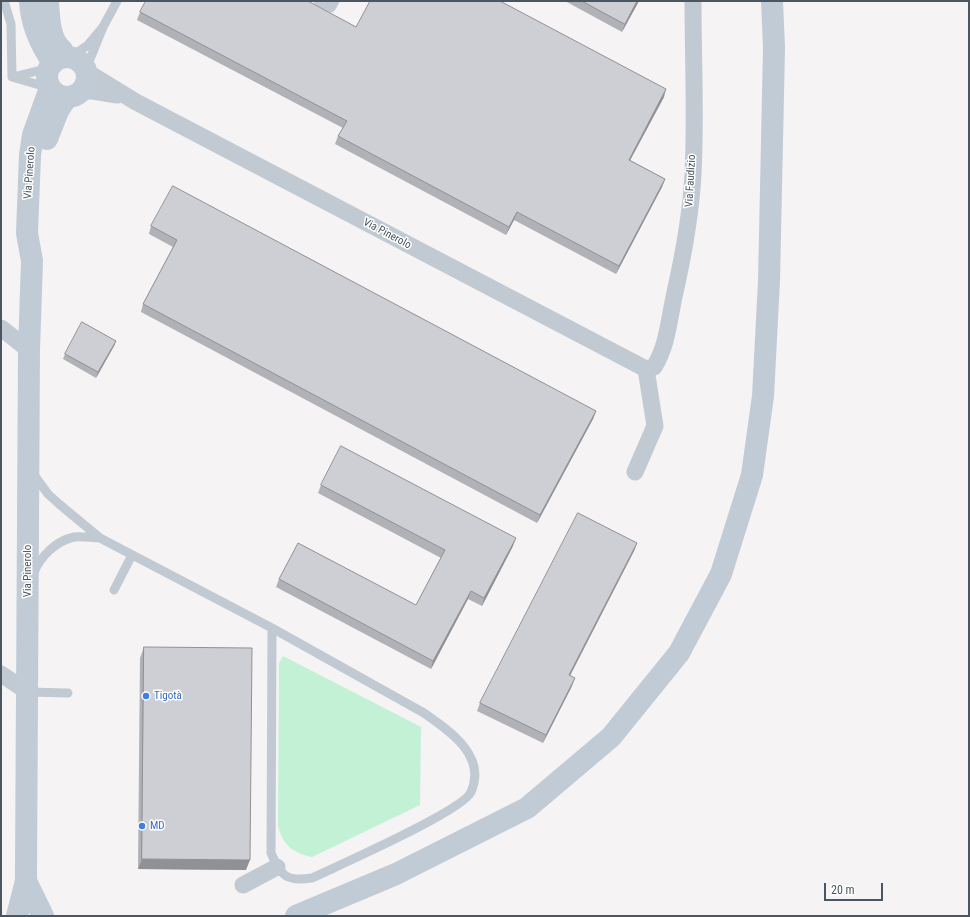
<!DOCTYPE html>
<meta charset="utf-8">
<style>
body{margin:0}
#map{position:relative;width:970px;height:917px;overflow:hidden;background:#f5f3f3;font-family:"Roboto Condensed",sans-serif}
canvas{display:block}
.frame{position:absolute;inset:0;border:2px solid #4a5661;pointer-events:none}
.scale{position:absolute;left:824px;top:883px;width:59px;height:18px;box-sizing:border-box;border:2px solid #4a5661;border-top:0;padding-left:5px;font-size:12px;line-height:14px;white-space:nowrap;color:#4a5661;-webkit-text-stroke:3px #fff;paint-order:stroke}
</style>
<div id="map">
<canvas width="970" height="917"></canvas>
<div class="frame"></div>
<div class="scale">20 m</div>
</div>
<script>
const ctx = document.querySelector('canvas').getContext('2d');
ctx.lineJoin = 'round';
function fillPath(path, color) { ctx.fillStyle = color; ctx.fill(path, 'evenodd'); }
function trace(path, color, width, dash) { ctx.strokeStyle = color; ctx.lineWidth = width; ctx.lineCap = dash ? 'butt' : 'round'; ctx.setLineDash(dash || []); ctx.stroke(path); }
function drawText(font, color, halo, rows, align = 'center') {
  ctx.font = font + ' "Roboto Condensed",sans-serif'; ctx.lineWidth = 3; ctx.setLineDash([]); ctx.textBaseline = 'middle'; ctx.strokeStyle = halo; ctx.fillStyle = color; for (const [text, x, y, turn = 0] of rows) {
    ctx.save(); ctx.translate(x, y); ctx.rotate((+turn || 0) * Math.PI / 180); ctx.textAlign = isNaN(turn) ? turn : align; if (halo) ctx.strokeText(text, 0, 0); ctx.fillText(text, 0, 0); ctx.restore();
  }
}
const green = new Path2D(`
 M283 656 421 727 420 805 312 857C293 853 282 845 278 825L279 663Z`);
const lane = new Path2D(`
 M4 1 11 24 12 77
 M318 1 331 8 335 1
 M103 27 117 1
 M71 57 88 45 103 27 86 69
 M17 76 49 68
 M12 77 50 88
 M31 471 48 494 59 504 100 538C92 538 82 536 74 537 56 541 41 556 34 572
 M100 538 272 628 424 713C450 731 487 756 471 792 463 811 337 866 312 878 286 882 281 876 271 853L272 628
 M114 590 132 555
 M28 692 68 693`);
const street = new Path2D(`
 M87 72 136 102 646 369 654 367C667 347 669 320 674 297 683 257 691 216 693 174 696 117 693 59 693 1
 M82 91H93L117 95
 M1 328 29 350
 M635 472 655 426 646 369
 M1 674 28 692
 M243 885 277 867`);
const secondary = new Path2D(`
 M30 1C31 23 40 44 53 63
 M48 1C49 17 49 39 62 50
 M47 77a20 20 0 1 1 40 0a20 20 0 1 1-40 0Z
 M47 139 58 111 67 97
 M26 881 43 916
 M17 916 26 881V870L29 350 32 261 27 233 30 155 33 135 50 88
 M296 916 396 874 527 808 611 737 679 653 721 574 752 475 763 396 769 281 774 48 772 1`);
const wall = new Path2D(`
 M565 1H639L622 32Z
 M140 12 356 27 664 97 630 160 665 179 662 187 616 274 514 220 506 235 335 144 338 136 343 128 137 20Z
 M151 226 596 411 593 419 537 523 141 312 143 304 173 247 149 234Z
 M116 341 114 346 96 378 63 359 65 354Z
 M321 485 513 546 482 606 468 599 431 669 276 587 279 579 416 605 441 558 318 493Z
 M637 543 634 551 570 676 572 686 543 743 477 711 480 703Z
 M144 647 246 870 138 869 140 658Z`);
const shadedWall = new Path2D(`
 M637 1H639L622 32 625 24Z
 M666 89 664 97 626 168 629 160Z
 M665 179 662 187 616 274 619 266Z
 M517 212 514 220 506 235 509 227Z
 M116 341 114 346 96 378 98 372Z
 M596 411 593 419 537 523 540 515Z
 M516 538 513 546 482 606 484 598Z
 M637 543 634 551 566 683 569 675Z
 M471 591 468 599 431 669 433 661Z
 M575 678 572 686 543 743 546 735Z
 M142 859 250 860 246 870 138 869Z`);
const building = new Path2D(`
 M146 1H308L356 27 370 1H500L666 89 629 160 665 179 619 266 517 212 509 227 338 136 347 121 140 12Z
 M582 1H637L625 24Z
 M173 186 596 411 540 515 143 304 177 240 151 226Z
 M82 322 116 341 98 372 65 354Z
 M341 446 516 538 484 598 471 591 433 661 279 579 298 543 416 605 445 550 321 485Z
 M578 513 637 543 569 675 575 678 546 735 480 703Z
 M144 647 252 648 250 860 142 859Z`);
const markers = [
 [146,696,4,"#3f7fe0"],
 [142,826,4,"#3f7fe0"]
];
const streetNames = [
 ["Via Pinerolo",30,173,-86],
 ["Via Faudizio",691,181,-87],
 ["Via Pinerolo",387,234,28],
 ["Via Pinerolo",28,571,-90]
];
const shopNames = [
 ["Tigotà",154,696],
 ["MD",150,826]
];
fillPath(green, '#c3f1d5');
trace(lane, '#c1cad2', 9);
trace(street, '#c1cad2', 17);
trace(secondary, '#c1cbd6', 22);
fillPath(wall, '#b0b2b7');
fillPath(shadedWall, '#909195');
fillPath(building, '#cdcfd5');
trace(building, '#909195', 1);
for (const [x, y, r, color] of markers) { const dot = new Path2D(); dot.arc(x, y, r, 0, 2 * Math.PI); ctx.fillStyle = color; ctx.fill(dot); trace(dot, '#fff', 1.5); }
drawText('11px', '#4a5661', '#fff', streetNames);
drawText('11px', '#366cbe', '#fff', shopNames, 'left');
</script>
